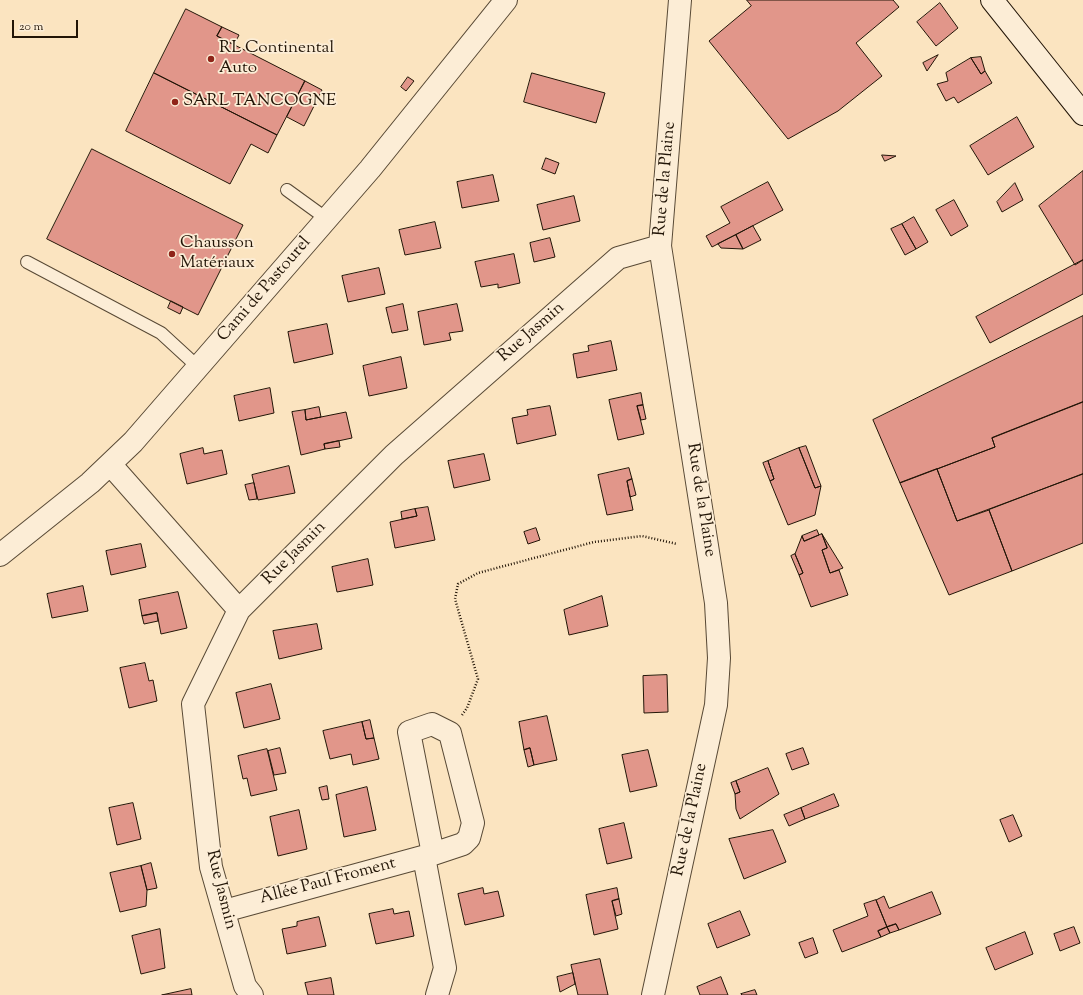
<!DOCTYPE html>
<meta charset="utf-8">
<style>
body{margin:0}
#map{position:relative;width:1083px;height:995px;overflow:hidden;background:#fbe4c0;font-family:"Sorts Mill Goudy",serif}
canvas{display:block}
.scale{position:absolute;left:12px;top:20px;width:66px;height:18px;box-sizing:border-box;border:2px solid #221507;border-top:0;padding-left:5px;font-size:12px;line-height:14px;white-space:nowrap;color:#221507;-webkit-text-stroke:3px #fcedd6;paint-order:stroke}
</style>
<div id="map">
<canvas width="1083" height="995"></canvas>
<div class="scale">20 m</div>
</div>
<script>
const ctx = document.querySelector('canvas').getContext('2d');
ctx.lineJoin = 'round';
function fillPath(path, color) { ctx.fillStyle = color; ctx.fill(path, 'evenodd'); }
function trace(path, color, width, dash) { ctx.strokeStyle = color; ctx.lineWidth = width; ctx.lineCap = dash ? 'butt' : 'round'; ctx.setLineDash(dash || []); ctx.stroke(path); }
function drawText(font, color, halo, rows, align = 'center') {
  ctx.font = font + ' "Sorts Mill Goudy",serif'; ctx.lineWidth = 3.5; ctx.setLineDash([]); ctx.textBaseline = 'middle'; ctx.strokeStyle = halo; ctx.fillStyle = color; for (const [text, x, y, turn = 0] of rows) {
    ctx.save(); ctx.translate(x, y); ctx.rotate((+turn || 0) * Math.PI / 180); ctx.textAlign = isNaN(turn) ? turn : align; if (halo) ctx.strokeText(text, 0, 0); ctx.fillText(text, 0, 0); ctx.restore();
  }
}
const building = new Path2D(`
 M747 0H893L899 7 856 43 882 76 838 111 788 139 709 41 751 6Z
 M940 3 958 28 936 46 917 22Z
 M186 9 222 27 217 36 305 81 277 135 154 73Z
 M222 27 239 35 234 45 217 36Z
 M938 55 927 71 923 63Z
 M981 57 985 71 981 74 971 58Z
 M971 58 981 74 985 71 992 83 958 103 954 97 946 101 937 84 948 81 946 73Z
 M154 73 277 135 268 153 251 144 230 184 126 131Z
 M532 73 605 93 596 123 524 102Z
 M408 77 414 81 406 91 401 87Z
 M305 81 322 90 304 126 287 117Z
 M1017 117 1034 147 988 175 970 146Z
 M92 149 243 225 198 315 47 239Z
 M882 155 896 156 885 161Z
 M546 158 559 163 555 174 542 169Z
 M1083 171V260L1075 265 1039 206Z
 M493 175 499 201 462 208 457 182Z
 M768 182 783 210 712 247 706 236 730 223 721 207Z
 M1015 183 1023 200 1002 212 997 202Z
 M574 196 580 221 543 230 537 205Z
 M954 200 968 226 951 236 936 210Z
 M914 217 928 242 916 249 902 224Z
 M435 222 441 248 405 255 399 230Z
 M902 224 916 249 905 255 891 229Z
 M753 226 761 240 743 249 736 235Z
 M736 235 743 249 721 248 718 244Z
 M550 238 555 257 534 262 530 243Z
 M514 254 520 283 498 288V284L481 287 475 262Z
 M1083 260V294L990 343 976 317Z
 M379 268 385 294 348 302 342 276Z
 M171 301 183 307 180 314 168 308Z
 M403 304 408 330 392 333 386 308Z
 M457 304 463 331 449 333 451 340 424 345 418 312Z
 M1083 316V402L992 438 995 447 900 483 873 420Z
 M327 324 333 354 294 363 288 332Z
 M611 341 617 370 577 378 573 354 589 351 588 346Z
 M401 357 407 388 369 396 363 366Z
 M270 388 274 413 239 421 234 396Z
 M641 393 643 405 637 406 644 434 618 440 609 400Z
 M1083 402V474L957 521 937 469 995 447 992 438Z
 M643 405 646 419 641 420 637 406Z
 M550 406 556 435 517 444 512 418 528 415 527 410Z
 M319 407 321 417 306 420 305 410Z
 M305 410 306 420 346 412 352 438 324 444 325 449 301 455 292 412Z
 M339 441 340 447 325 449 324 444Z
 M806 446 821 486 815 488 799 448Z
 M203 448 204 454 222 450 227 474 187 484 180 454Z
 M799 448 815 488 821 486 815 515 788 525 770 481 774 479 768 461Z
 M484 454 490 480 454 488 448 461Z
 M768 461 774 479 770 481 763 463Z
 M289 466 295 493 258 500 252 475Z
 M629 468 632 479 627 481 633 510 607 515 598 475Z
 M937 469 957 521 989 510 1012 571 949 595 900 483Z
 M1083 474V543L1012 571 989 510Z
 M632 479 636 495 630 497 627 481Z
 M254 483 257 499 249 500 245 485Z
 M428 507 435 540 395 548 390 522 417 516 415 509Z
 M415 509 417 516 402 519 401 512Z
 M536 528 540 540 528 544 524 532Z
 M817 530 819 535 804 541 802 536Z
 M822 534 827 548 822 550 830 573 839 570 848 595 811 607 799 575 803 573 795 554 802 536 804 541Z
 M822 534 843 568 830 573 822 550 827 548Z
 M141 544 146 567 111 575 106 551Z
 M795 554 803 573 799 575 791 556Z
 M368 559 373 585 337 592 332 567Z
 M83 586 88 611 52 618 47 594Z
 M178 592 187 628 161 634 157 613 142 616 139 600Z
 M602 596 608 626 569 635 564 610Z
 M157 613 158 621 144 624 142 616Z
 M317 624 322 649 279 659 273 631Z
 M145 663 149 681 153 680 157 701 129 708 120 668Z
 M667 675 668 712 644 713 643 676Z
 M271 684 280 719 244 728 236 693Z
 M547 716 557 760 534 765 530 748 524 750 519 722Z
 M370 720 374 738 366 739 362 722Z
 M362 722 366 739 374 738 379 759 353 765 351 754 330 759 323 731Z
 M280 748 286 773 274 775 268 751Z
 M530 748 534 765 528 767 524 750Z
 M803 748 809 764 792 770 786 754Z
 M267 749 277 790 251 796 247 778 243 779 238 756Z
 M648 750 657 786 630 792 622 755Z
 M768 768 779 794 740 819 736 809 735 794 740 792 736 781Z
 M736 781 740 792 735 794 731 783Z
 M327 786 329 799 322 800 319 788Z
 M367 787 376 830 344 837 336 795Z
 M834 794 839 806 805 819 801 808Z
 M133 803 141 839 117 845 109 808Z
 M801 808 805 819 789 826 784 815Z
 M299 810 307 849 278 856 270 817Z
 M1013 815 1022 836 1009 842 1000 820Z
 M624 823 632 858 607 864 599 829Z
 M773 830 786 862 744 879 729 839Z
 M151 863 157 888 147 890 141 866Z
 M141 866 147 890 146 906 120 912 110 873Z
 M483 888 484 894 498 891 504 916 465 925 458 894Z
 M617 888 619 899 612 901 618 929 594 935 586 895Z
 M932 892 941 914 899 930 896 924 887 927 876 900 884 896 889 908Z
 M619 899 622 914 616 916 612 901Z
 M876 900 887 927 878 931 881 937 842 952 833 930 868 916 864 904Z
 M393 909 394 914 409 911 414 936 376 944 369 914Z
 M740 911 750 935 717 948 708 924Z
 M319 917 326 946 287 954 282 929 297 926V922Z
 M896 924 899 930 890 933 887 927Z
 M887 927 890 933 881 937 878 931Z
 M1074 927 1080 943 1060 951 1054 934Z
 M160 929 165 968 141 974 132 936Z
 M1025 932 1033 954 995 970 986 948Z
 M813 938 818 953 805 958 799 943Z
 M600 959 608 995H578L571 965Z
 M573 973 575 984 560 992 557 977Z
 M721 977 728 995H700L697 987Z
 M331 978 334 995H308L305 983Z
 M191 989 192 995H162Z
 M755 990 757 995H742L741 994Z`);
const path = new Path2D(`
 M462 715 467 708 478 679 455 599 458 584 478 573 594 542 642 536 677 544`);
const lane = new Path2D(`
 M287 190 327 219
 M27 262 161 333 198 367`);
const street = new Path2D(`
 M110 464 239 610
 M0 555 90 483 133 442 370 169 506 0
 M424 857 445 968 437 995
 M224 911 433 854 463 844 469 838 473 823 450 733 432 724 409 732 433 854
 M252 995 245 986 211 867 193 704 239 610 394 455 618 258 660 246
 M653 995 716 705 719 658 716 603 660 246 680 0`);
const secondary = new Path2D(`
 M992 0 1083 114`);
const markers = [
 [211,59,4,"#8f2418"],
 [175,102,4,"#8f2418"],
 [172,254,4,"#8f2418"]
];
const poiNames = [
 ["RL Continental",219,49],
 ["Auto",219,69],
 ["SARL TANCOGNE",183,102],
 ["Chausson",180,244],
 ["Matériaux",180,264]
];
const streetNames = [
 ["Rue de la Plaine",666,179,-85],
 ["Cami de Pastourel",265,290,-49],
 ["Rue Jasmin",532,333,-41],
 ["Rue de la Plaine",700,500,81],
 ["Rue Jasmin",295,554,-45],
 ["Rue de la Plaine",691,820,-78],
 ["Allée Paul Froment",328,882,-15],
 ["Rue Jasmin",220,890,76]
];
fillPath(building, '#e1968a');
trace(building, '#221507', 1);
trace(lane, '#584935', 14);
trace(street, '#584935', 24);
trace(secondary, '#221507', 24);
trace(path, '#221507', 2.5, [1, 2]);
trace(lane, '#fcedd6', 12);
trace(street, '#fcedd6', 22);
trace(secondary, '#fcedd6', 22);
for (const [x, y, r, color] of markers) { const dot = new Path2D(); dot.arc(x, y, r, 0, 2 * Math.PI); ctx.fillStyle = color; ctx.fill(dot); trace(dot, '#fcedd6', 1.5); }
drawText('17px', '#221507', '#fcedd6', poiNames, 'left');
drawText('17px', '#221507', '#fcedd6', streetNames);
</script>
